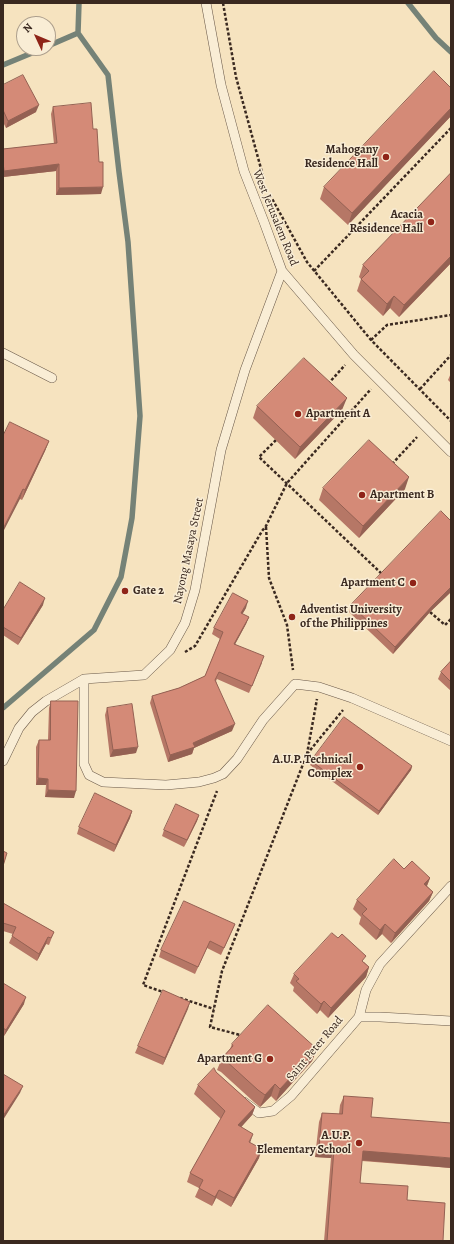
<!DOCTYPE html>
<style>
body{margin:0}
#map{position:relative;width:454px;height:1244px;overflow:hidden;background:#f6e3bf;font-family:Alegreya,serif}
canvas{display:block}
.frame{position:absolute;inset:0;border:4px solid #3a2920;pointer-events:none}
.north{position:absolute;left:16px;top:16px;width:40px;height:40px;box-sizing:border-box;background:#f9edd5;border:1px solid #ad9f8d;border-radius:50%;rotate:314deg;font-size:11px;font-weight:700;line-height:16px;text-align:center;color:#3a2920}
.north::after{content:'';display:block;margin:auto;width:14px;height:18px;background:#8f2418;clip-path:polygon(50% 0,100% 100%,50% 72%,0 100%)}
</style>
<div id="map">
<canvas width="454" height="1244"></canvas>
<div class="frame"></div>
<div class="north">N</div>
</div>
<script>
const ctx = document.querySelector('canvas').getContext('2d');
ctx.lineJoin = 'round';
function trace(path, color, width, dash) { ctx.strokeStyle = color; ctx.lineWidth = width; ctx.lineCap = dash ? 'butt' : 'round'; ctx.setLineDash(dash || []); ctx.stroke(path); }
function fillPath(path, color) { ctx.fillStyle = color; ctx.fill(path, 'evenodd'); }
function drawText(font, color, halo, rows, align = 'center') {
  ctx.font = font + ' Alegreya,serif'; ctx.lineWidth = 3; ctx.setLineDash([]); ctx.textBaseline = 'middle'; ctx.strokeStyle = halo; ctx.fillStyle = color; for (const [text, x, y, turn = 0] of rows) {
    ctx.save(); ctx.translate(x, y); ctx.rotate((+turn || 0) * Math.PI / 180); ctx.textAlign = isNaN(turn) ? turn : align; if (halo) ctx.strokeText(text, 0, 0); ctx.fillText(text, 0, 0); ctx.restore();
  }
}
const stream = new Path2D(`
 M408 3 436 38 451 52
 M48 46 78 33
 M3 65 44 48
 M3 708 94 630 121 577 132 518 140 416 128 242 119 172 108 75 78 33 79 3`);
const path = new Path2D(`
 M223 3 236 77 263 176
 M270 195 307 262 371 340 451 421
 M314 271 451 128
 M371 340 387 325 451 315
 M328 384 345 365
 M420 389 451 355
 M276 440 259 457 383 575
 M392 464 417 437
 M266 527 269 578 287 625 293 670
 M430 612 445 625 451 619
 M185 652 195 646 262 531 266 526 287 483 371 389
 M307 754 343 710
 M166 993 143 985 217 791
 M180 998 214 1009
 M244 1036 210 1027 222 971 307 754 317 699`);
const lane = new Path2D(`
 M206 3 221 85 244 171 264 222 282 271 354 355 451 452
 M3 353 52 378
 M84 679V764L89 775 103 782 166 785 199 782 214 778 223 774 237 759 263 720 295 684 319 687 352 698 451 741
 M3 761 19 728 32 712 46 701 84 679 144 675 170 650 185 623 195 590 221 450 245 370 282 271
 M359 1017 366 990 380 964 451 886
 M244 1102 259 1113 273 1111 291 1096 359 1017H380L451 1021`);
const wall = new Path2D(`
 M3 85 36 112 6 128 3 122Z
 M451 88V116L348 225 320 199 324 187Z
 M53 107 101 194 56 195V171L3 177V149L54 144 51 114Z
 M451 173V263L399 317 390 308 383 316 357 291 361 279 359 277 363 265Z
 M451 373V383L448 380Z
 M257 406 342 410 295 459 253 418Z
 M3 436 49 441 45 451 22 500 20 499Z
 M323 488 405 489 359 538 319 500Z
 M451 521V592L430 612 393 654 349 612 351 605Z
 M43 605 18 645 3 635V610Z
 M246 608 242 614 249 617 246 624 235 644 262 663 249 693 217 679 216 681 232 731 194 748 192 754 168 762 150 703 152 696 179 688 205 676 220 639 212 634 214 628Z
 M451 661V691L438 679 441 672Z
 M51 701 74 798 45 797 46 785H36V747L39 740H48L49 708Z
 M107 708 136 753 110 757 105 715Z
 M311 761 412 766 411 770 378 815 310 765Z
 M132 811 130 818 114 852 77 834 79 827Z
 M199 815 197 821 184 847 162 836 164 830Z
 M404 869 430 878 427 886 433 892 429 901 391 943 382 934 376 940 359 924 361 917 353 909 357 900Z
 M3 903 54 932 49 945 46 944 37 961 9 943 13 934 3 931Z
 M235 924 232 931 221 955 207 948 195 974 159 957 161 950Z
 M364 962 369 967 366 977 328 1018 320 1010 317 1014 293 991 294 987 290 983 294 974Z
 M3 983 24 1004 4 1036H3Z
 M190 1002 163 1065 135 1053 138 1046Z
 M232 1044 317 1049 312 1061 276 1101 271 1096 260 1107 254 1102 221 1072 217 1070 222 1058 230 1049Z
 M216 1072 255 1107 252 1115 241 1127 259 1158 231 1207 216 1198 212 1206 195 1197 199 1188 187 1182 190 1173 221 1119 194 1094 198 1085Z
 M344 1096 371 1117 451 1168 362 1161 360 1183 407 1200 443 1241H324L331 1158 315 1157 319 1122 322 1113 339 1114 340 1105Z`);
const shadedWall = new Path2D(`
 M39 105 36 112 6 128 8 121Z
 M451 108V116L348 225 352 213Z
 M59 164 56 171 3 177V173L4 171Z
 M103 187 101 194 56 195 59 188Z
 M451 256V263L399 317 404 305Z
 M394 296 390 308 383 316 387 304Z
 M347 398 342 410 295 459 300 447Z
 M49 441 45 451 22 500 25 490Z
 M409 477 405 489 359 538 363 526Z
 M23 489 20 499 3 532V529Z
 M451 587V592L430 612 393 654 395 647 433 605Z
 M45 598 43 605 18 645 21 638Z
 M248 601 246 608 239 620 241 613Z
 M249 617 246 624 232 650 234 644Z
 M235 724 232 731 194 748 192 754 168 762 170 755 193 743Z
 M138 747 136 753 110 757 113 750Z
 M412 766 411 770 378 815 379 811Z
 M38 778 48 779 46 785H36Z
 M48 790 76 791 74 798 45 797Z
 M132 811 130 818 114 852 116 845Z
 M199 815 197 821 184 847 187 840Z
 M430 878 426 888 424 884Z
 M433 892 429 901 391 943 395 933Z
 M385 924 382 934 376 940 380 930Z
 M48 937 46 944 37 961 39 954Z
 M369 967 366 977 328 1018 331 1008Z
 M26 997 24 1004 4 1036 6 1030Z
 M324 1001 320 1010 317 1014 321 1004Z
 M190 1002 188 1009 163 1065 165 1058Z
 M317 1049 312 1061 276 1101 280 1089Z
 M275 1084 271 1096 260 1107 265 1095Z
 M23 1086 20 1093 3 1120V1116Z
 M255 1107 252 1115 235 1134 238 1125Z
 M253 1134 250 1143 249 1142Z
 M319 1148 334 1149 331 1158 315 1157Z
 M262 1149 259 1158 231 1207 234 1198Z
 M363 1151 451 1158V1168L359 1160Z
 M219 1190 216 1198 212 1206 215 1197Z`);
const building = new Path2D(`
 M434 71 451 88V108L352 213 324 187Z
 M23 75 39 105 8 121 3 110V85Z
 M91 103 93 129H97L99 162H103V187L59 188V164L4 171 3 162V149L57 143 53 107Z
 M451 173V256L404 305 394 296 387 304 361 279 369 271 363 265Z
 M304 358 347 398 300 447 257 406Z
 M10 422 49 441 25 490 23 489 3 529V436Z
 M369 440 409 477 363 526 323 488Z
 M441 511 451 521V587L433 605 395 647 351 605Z
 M20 582 45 598 21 638 3 627V610Z
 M233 593 248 601 241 613 249 617 234 644 264 656 252 686 219 672 215 680 235 724 193 743 195 747 170 755 152 696 179 688 205 676 223 632 214 628Z
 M451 661V682L441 672Z
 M51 701H78L76 791 48 790V779L38 778 39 740H50Z
 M132 704 138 747 113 750 107 708Z
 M344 717 412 766 379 811 311 761Z
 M95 793 132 811 116 845 79 827Z
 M176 804 199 815 187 840 164 830Z
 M3 851 7 853 3 866Z
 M394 859 404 869 412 861 430 878 424 884 433 892 395 933 385 924 380 930 362 914 367 909 357 900Z
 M184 901 235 924 224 948 210 941 198 967 161 950Z
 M3 903 54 932 51 938 48 937 39 954 12 936 16 927 3 923Z
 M332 933 338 938 342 934 366 956 362 961 369 967 331 1008 324 1001 321 1004 296 981 299 979 294 974Z
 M3 983 26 997 6 1030 3 1028Z
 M163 990 190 1002 165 1058 138 1046Z
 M268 1005 317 1049 280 1089 275 1084 265 1095 258 1090 225 1060 222 1058 233 1046 232 1044Z
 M214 1068 216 1072 255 1107 238 1125 253 1134 249 1142 262 1149 234 1198 219 1190 215 1197 199 1188 203 1180 190 1173 225 1111 198 1085Z
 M3 1074 23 1086 3 1116Z
 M344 1096 373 1098 371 1117 451 1123V1158L363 1151 360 1183 408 1186 407 1200 445 1203 443 1241H327L334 1149 319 1148 322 1113 342 1114Z`);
const markers = [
 [386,157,4,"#8f2418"],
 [431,222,4,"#8f2418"],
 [298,414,4,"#8f2418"],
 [362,495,4,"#8f2418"],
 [413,583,4,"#8f2418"],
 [125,591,4,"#8f2418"],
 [292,617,4,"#8f2418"],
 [360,767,4,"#8f2418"],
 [270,1059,4,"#8f2418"],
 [359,1143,4,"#8f2418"]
];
const poiNames = [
 ["Mahogany",378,150],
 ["Residence Hall",378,164],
 ["Acacia",423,215],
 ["Residence Hall",423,229],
 ["Apartment A",306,414,"left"],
 ["Apartment B",370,495,"left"],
 ["Apartment C",405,583],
 ["Gate 2",133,591,"left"],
 ["Adventist University",300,610,"left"],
 ["of the Philippines",300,624,"left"],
 ["A.U.P. Technical",352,760],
 ["Complex",352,774],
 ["Apartment G",262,1059],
 ["A.U.P.",351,1136],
 ["Elementary School",351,1150]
];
const streetNames = [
 ["West Jerusalem Road",275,218,68],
 ["Nayong Masaya Street",189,551,-78],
 ["Saint Peter Road",315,1049,-50]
];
trace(stream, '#758277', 5.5);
trace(lane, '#695848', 10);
trace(path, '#3a2920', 2.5, [3, 2]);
trace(lane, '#f9edd5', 9);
fillPath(wall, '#b67766');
fillPath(shadedWall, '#946153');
fillPath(building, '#d48a77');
trace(building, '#946153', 1);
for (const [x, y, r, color] of markers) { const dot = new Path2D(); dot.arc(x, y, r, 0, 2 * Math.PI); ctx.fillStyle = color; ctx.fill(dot); trace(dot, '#f9edd5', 1.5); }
drawText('bold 12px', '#3a2920', '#f9edd5', poiNames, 'right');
drawText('12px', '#3a2920', '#f9edd5', streetNames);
</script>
